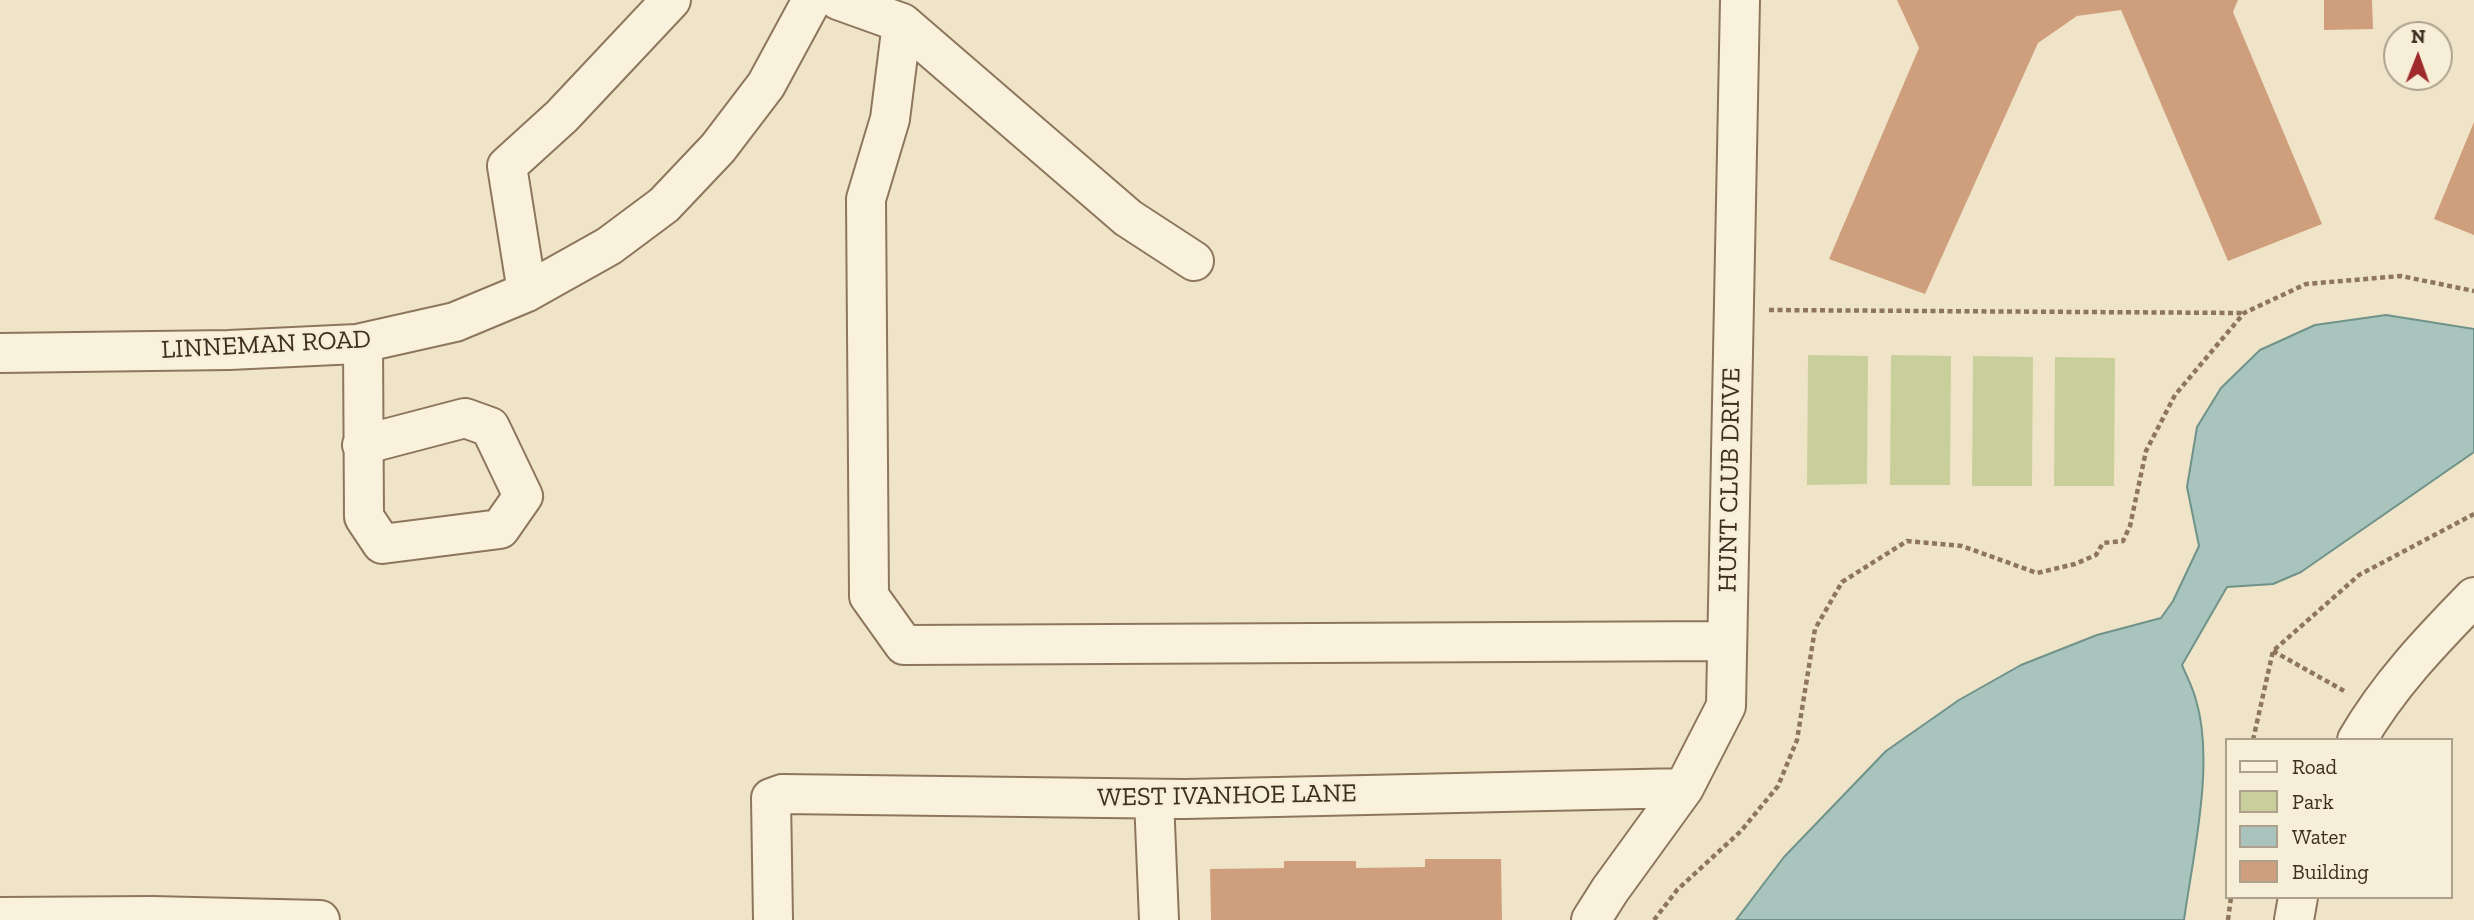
<!DOCTYPE html>
<style>
body{margin:0}
#map{position:relative;width:2474px;height:920px;overflow:hidden;background:#f0e4c8;font-family:"Zilla Slab",serif}
canvas{display:block}
.legend{position:absolute;left:2225px;top:738px;width:228px;height:161px;box-sizing:border-box;background:#f7eed8;border:2px solid #ada18e;margin:0;padding:9px 12px;list-style:none;font-size:21px;color:#3d2e20}
.legend li{display:flex;align-items:center;gap:14px;height:35px}
.legend b{width:35px;border:2px solid #ada18e}
.north{position:absolute;left:2383px;top:21px;width:70px;height:70px;box-sizing:border-box;background:#f7eed8;border:2px solid #ada18e;border-radius:50%;rotate:1deg;font-size:19px;font-weight:700;line-height:28px;text-align:center;color:#3d2e20}
.north::after{content:'';display:block;margin:auto;width:24px;height:32px;background:#9e2a2b;clip-path:polygon(50% 0,100% 100%,50% 72%,0 100%)}
</style>
<div id="map">
<canvas width="2474" height="920"></canvas>
<ul class="legend">
<li><b style="height:9px;background:#faf1dc"></b>Road</li>
<li><b style="height:19px;background:#c9cf9b"></b>Park</li>
<li><b style="height:19px;background:#a9c4bc"></b>Water</li>
<li><b style="height:19px;background:#cf9f7d"></b>Building</li>
</ul>
<div class="north">N</div>
</div>
<script>
const ctx = document.querySelector('canvas').getContext('2d');
ctx.lineJoin = 'round';
function fillPath(path, color) { ctx.fillStyle = color; ctx.fill(path, 'evenodd'); }
function trace(path, color, width, dash) { ctx.strokeStyle = color; ctx.lineWidth = width; ctx.lineCap = dash ? 'butt' : 'round'; ctx.setLineDash(dash || []); ctx.stroke(path); }
function drawText(font, color, halo, rows, align = 'center') {
  ctx.font = font + ' "Zilla Slab",serif'; ctx.lineWidth = 5; ctx.setLineDash([]); ctx.textBaseline = 'middle'; ctx.strokeStyle = halo; ctx.fillStyle = color; for (const [text, x, y, turn = 0] of rows) {
    ctx.save(); ctx.translate(x, y); ctx.rotate((+turn || 0) * Math.PI / 180); ctx.textAlign = isNaN(turn) ? turn : align; if (halo) ctx.strokeText(text, 0, 0); ctx.fillText(text, 0, 0); ctx.restore();
  }
}
const green = new Path2D(`
 M1808 355 1868 356 1867 484 1807 485Z
 M1891 355 1951 356 1950 485H1890Z
 M1973 356 2033 357 2032 486H1972Z
 M2055 357 2115 358 2114 486H2054Z`);
const water = new Path2D(`
 M2386 315 2474 329V452L2301 572 2273 584 2227 587 2182 665C2187 677 2193 688 2196 700 2215 763 2193 855 2184 920H1736L1784 857 1886 751 1959 700 2021 665 2097 635 2161 618 2173 601 2199 546 2187 487 2197 427 2221 388 2260 350 2315 325Z`);
const building = new Path2D(`
 M1897 0H2238L2233 12 2322 224 2228 261 2121 10 2077 16 2038 43 1925 294 1829 259 1919 48Z
 M2324 0H2372L2373 29 2324 30Z
 M2474 122V235L2434 219Z
 M1425 859H1501L1502 920H1211L1210 869 1284 868V861H1356V868L1425 867Z`);
const path = new Path2D(`
 M1769 310 2243 313
 M2273 651 2346 692
 M2253 740 2273 651 2359 575 2474 514
 M1654 920 1677 890 1741 831 1778 786 1797 740 1815 629 1842 582 1907 541 1962 546 2037 573 2075 564 2096 555 2103 543 2123 541 2130 526 2146 451 2175 395 2244 313 2306 284 2401 276 2474 291
 M2228 920 2231 897`);
const minor = new Path2D(`
 M838 0 902 23 1128 218 1194 261
 M902 23 890 119 866 199 869 596 904 645 1727 641
 M527 292 507 166 562 116 671 0
 M0 353 229 350 357 344 455 322 527 292 609 246 664 205 718 148 766 85 812 0
 M362 445 465 418 490 427 523 496 500 529 382 544 364 517 363 343
 M2357 740C2388 686 2431 641 2474 597
 M1154 799 1159 920
 M0 917 152 916 320 920
 M773 920 771 798 782 794 1185 799 1684 788
 M1591 920 1610 890 1684 788 1726 706 1740 0
 M2294 920 2298 897`);
const streetNames = [
 ["LINNEMAN ROAD",266,345,-3],
 ["HUNT CLUB DRIVE",1730,480,-89],
 ["WEST IVANHOE LANE",1227,796,-1]
];
fillPath(green, '#c9cf9b');
fillPath(water, '#a9c4bc');
trace(water, '#6f938a', 2);
fillPath(building, '#cf9f7d');
trace(minor, '#8d765c', 42);
trace(path, '#8d765c', 4.5, [5, 3.5]);
trace(minor, '#faf1dc', 38);
drawText('26px', '#3d2e20', '#f7eed8', streetNames);
</script>
